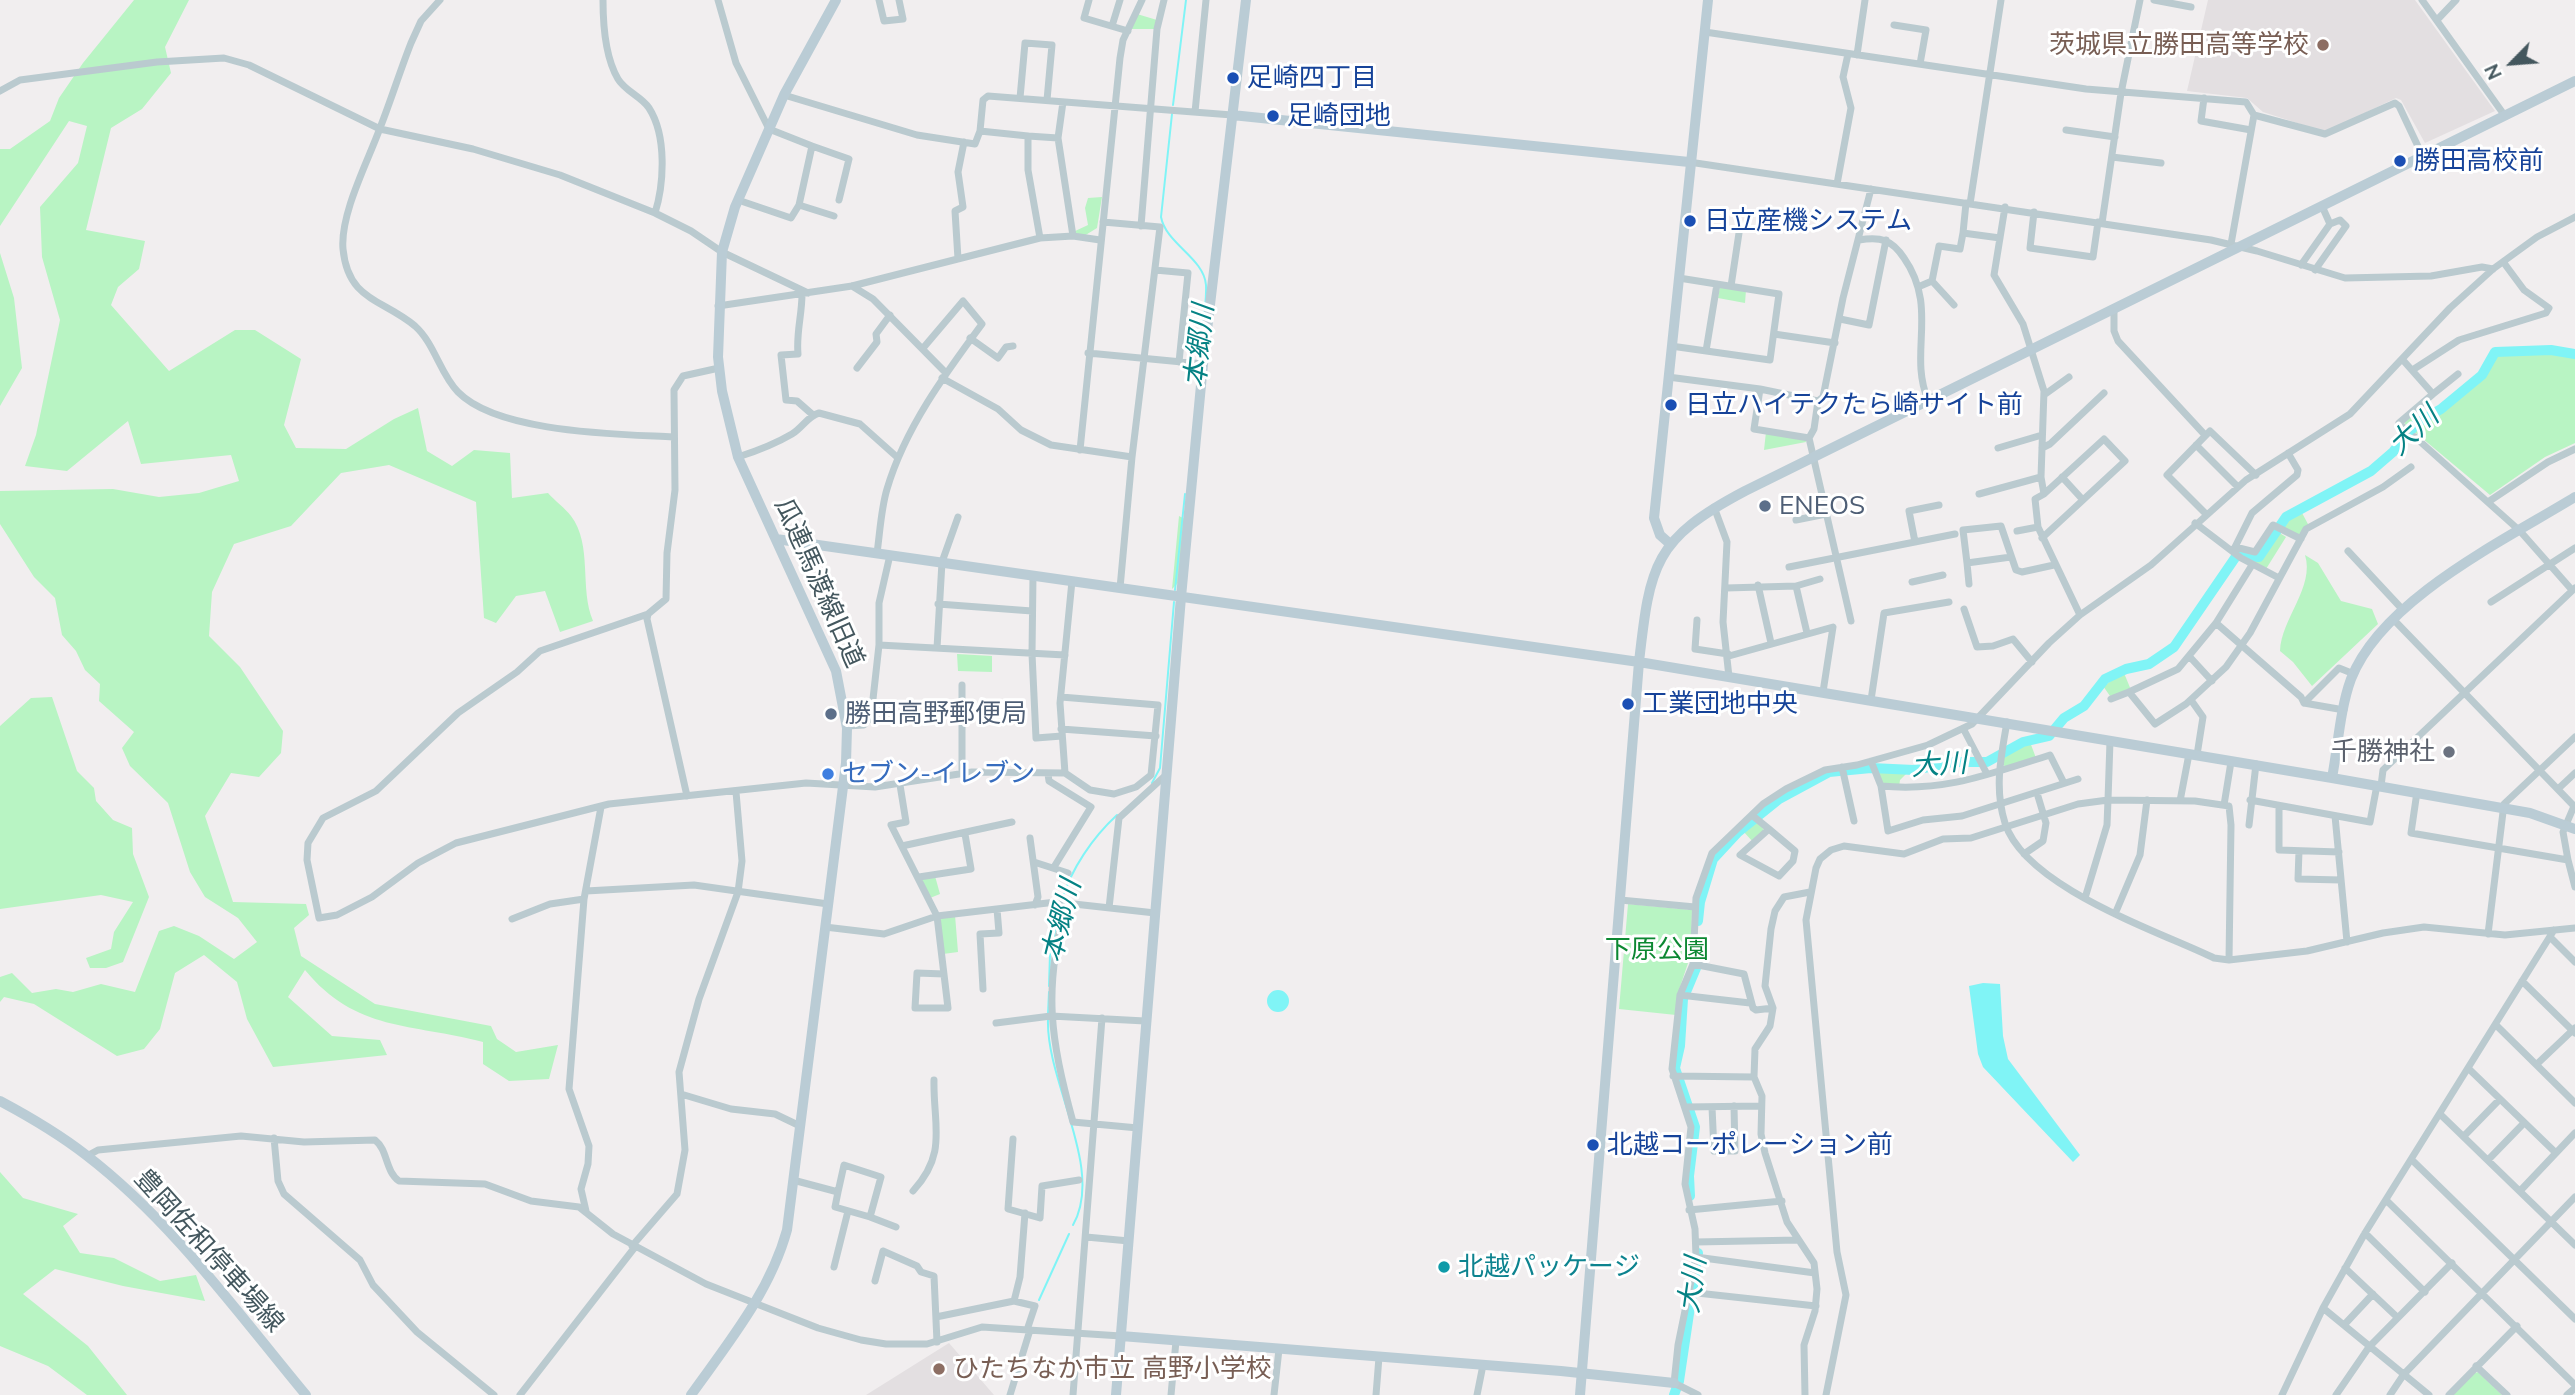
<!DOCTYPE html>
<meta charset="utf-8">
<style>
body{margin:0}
#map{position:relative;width:2575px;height:1395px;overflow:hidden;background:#f1eeef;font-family:Mulish,sans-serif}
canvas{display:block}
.north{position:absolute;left:2477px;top:28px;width:70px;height:70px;-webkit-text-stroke:5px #fff;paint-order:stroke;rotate:245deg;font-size:19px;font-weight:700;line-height:28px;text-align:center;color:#44575e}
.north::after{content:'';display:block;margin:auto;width:24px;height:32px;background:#44575e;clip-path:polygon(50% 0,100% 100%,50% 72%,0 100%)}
</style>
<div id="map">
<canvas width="2575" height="1395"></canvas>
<div class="north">N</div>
</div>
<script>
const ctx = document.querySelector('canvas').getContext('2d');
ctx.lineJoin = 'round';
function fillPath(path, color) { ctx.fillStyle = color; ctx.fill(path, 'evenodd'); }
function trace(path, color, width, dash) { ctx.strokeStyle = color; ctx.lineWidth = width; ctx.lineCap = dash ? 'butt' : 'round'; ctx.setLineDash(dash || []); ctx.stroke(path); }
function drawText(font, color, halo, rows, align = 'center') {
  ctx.font = font + ' Mulish,"Noto Sans JP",sans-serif'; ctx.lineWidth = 6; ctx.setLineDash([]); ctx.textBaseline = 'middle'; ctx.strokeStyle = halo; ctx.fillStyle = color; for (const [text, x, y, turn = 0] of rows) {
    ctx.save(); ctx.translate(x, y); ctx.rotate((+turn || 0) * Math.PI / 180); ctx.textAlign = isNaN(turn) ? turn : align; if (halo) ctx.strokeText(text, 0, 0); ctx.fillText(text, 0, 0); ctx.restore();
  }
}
const education = new Path2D(`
 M2208 0H2415L2495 111 2425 143 2401 100 2396 98 2325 132 2263 112 2247 98 2187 91Z
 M949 1343 994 1395H866Z`);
const green = new Path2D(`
 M134 0H189L165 47 171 73 142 109 111 128 86 230 145 241 139 269 118 287 111 305 169 371 235 330H255L301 359 284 425 296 448 346 449 394 419 418 408 427 451 452 466 474 450 510 453 512 498 548 493C555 501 565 508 571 516 593 545 579 589 593 621L560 632 545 591 516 596 496 623 484 618 476 502 389 465 341 473 291 526 234 544 212 592 209 636 240 667 283 731 281 753 259 777 231 773 205 816 233 902 306 904 309 915 294 928 301 956 375 1004 491 1026 497 1039 516 1052 558 1045 549 1079 509 1081 483 1064V1042C411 1023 356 1032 305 970L288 997 332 1036 380 1040 387 1055 273 1067 247 1019 237 982 204 955 175 973 160 1029 144 1049 117 1056 34 1004 4 997 0 1002V977L12 973 32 993 56 989 73 992 101 984 135 992 159 931 174 926 199 936 234 959 257 942 238 918 205 897 190 872 168 803 130 766 122 748 134 732 99 701 100 684 85 670 76 651 62 635 55 598 34 577 0 524V491L113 489 159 497 199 493 239 481 231 455 141 464 128 421 67 471 25 466 36 435 60 320 42 257 40 207 78 163 87 126 69 121 0 226V149H10L50 121 59 98 83 63Z
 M1137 14 1157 20V29H1131Z
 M1102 197 1097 228 1084 236 1073 232 1088 225 1085 208 1088 198Z
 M0 253 14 298 22 368 0 406Z
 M1720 286 1746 290 1745 303 1718 298Z
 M2545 352 2575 356V443L2545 457 2490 495 2404 423 2414 414 2421 422 2428 423 2483 377 2498 353Z
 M1766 432 1805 438 1806 442 1764 450Z
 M2301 511 2309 526 2300 538 2281 528 2287 519Z
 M1179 516 1185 519 1179 582 1172 589Z
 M2278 532 2286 537 2266 569 2247 558 2259 559Z
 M2305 555 2318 563 2341 601 2372 609 2378 624 2312 686 2293 662 2280 651C2281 619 2315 587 2305 555Z
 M957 654 992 656V672L958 671Z
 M2124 673 2131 690 2110 696 2103 686Z
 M52 697 77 771 94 788 96 801 113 820 132 828 133 854 149 897 123 962 106 968H90L86 958 111 949 114 932 133 902 101 895 0 909V726L31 698Z
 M2030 742 2036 758 2006 767 2002 764 2003 755Z
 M1876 769 1909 771 1900 780 1899 787 1881 785Z
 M1757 819 1765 832 1753 842 1743 831Z
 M935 876 940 894 930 898 921 879Z
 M1628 904 1692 910 1691 954 1679 990 1676 1015 1619 1009Z
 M955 915 958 952 943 954 939 918Z
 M0 1172 23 1198 78 1214 63 1226 80 1253 114 1258 160 1281 196 1275 205 1301 123 1286 55 1269 23 1294 88 1346 127 1395H87L48 1366 0 1346Z
 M2478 1372 2502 1395H2453L2473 1374Z`);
const water = new Path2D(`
 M1983 983 2000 984 2003 1036 2008 1059 2080 1155 2073 1162 1983 1067 1978 1054 1969 986Z
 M1267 1001a11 11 0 1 1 22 0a11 11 0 1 1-22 0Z`);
const stream = new Path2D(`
 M1173 105 1186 0
 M1172 114 1161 217C1166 244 1204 258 1206 285 1207 305 1202 327 1200 346
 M1175 590 1185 494
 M1152 783 1160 768 1174 602
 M1062 900C1071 869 1093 837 1117 815
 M1049 986 1050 954 1061 905
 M1048 1014 1049 992
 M1048 1020C1046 1082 1105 1169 1073 1225
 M1039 1300 1069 1234`);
const river = new Path2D(`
 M1698 921 1700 902 1713 859 1738 832 1779 799 1829 772 1871 768 1914 770 1953 762H1987L2023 742 2049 736 2064 718 2084 706 2105 679 2126 669 2149 664 2174 647 2237 555 2259 557 2286 517 2371 471 2393 452 2417 423 2441 409 2482 375 2495 352 2551 350 2575 354
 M1690 1196 1689 1176 1695 1127 1675 1068 1680 1046 1683 999 1696 968V955
 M1674 1395 1679 1381 1698 1253`);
const street = new Path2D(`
 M440 0 421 21 411 43C400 71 391 100 380 128 368 161 340 214 343 249 348 301 383 299 415 326 435 344 440 374 458 392 498 433 618 434 673 437
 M603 0C603 25 605 57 618 79 625 91 642 97 649 108 667 136 664 184 655 213
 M718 0 736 63 769 129 812 146 799 205 791 218 738 200
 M879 0 884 21 903 19 899 0
 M1089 0 1084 18 1128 31
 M2154 0 2191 7
 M2422 0 2505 116
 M2437 20 2456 0
 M1894 25 1926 30 1920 64
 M1112 26 1120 0
 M1705 32 2086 89 2246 102 2254 115 2325 134 2395 103 2399 106 2423 157
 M1857 55 1865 0
 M0 91 20 80 157 62 224 58 249 65 380 129 473 149 560 175 655 213 691 231 722 252 808 293
 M784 95 917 135 975 144 980 131 983 100 988 96 1232 115
 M1020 98 1025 43 1052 45 1047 100
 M2204 98 2201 121 2251 130
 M1063 102 1058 138 1073 236
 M1195 112 1206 0
 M2066 130 2115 137
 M980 131 1028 136V170L1040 238
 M1028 136 1058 138
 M812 146 849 159 839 200
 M2112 157 2161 163
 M1689 162 2211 240 2257 251 2345 278 2431 276 2482 267 2493 269
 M1837 184 1851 108 1843 77 1848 54
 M1970 204 2001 0
 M799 205 834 216
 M2005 207 1994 275 2023 324 2044 391 2041 477 2044 494 2035 499 2038 527 2080 615
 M2034 212 2030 248 2093 257 2098 222
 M1103 222 1160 227 1132 457 1120 588
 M2102 223 2121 93 2140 0
 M1141 226 1157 29 1164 0
 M1963 233 1966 203
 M1859 240C1881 236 1892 240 1904 258 1939 308 1908 353 1928 400
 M2231 244 2254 115
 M958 259 955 211 963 207 958 172 964 142
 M2301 265 2330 224
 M1155 270 1188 273 1179 362
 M2315 270 2346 226 2340 220 2330 224 2322 206
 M1932 281 1954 305
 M852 286 873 299 945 372
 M1731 286 1739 233
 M1918 287 1932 281 1939 246 1960 249 1963 233 2000 238
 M802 294C802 315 796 333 798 354L781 355 786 400 797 401 813 415
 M718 306 852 286 1040 238 1073 236 1100 240
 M2114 309V331L2118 341 2205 435
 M1840 319 1869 325 1886 240
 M1774 334 1835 343
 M970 338 998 358 1006 347 1013 346
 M1671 346 1770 360 1779 294 1679 278
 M1706 351 1717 284
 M1088 353 1203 364
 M2402 359 2433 394 2399 423 2407 431
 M857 368 877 342 876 334 890 315
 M2414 369 2459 340 2546 313 2549 308 2524 290 2504 263
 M1668 377 1760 389 1754 429 1809 438
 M942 378 998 409 1021 430 1051 445 1132 457
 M1760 389 1818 401
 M2433 394 2458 374
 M2044 395 2069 377
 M2415 437 2520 531 2572 590
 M2196 445 2238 487
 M1998 448 2042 435
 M2042 448 2050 444 2104 393
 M1080 450 1120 58 1123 40 1142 0
 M738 457C757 451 775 444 792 434 802 428 808 416 819 413L860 424 898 458
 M2062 477 2083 500
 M1979 494 2041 477
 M2488 502 2548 462 2575 449
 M1714 507 1727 542 1723 622 1729 677
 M2206 514 2167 475 2210 431 2256 475
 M1796 520 1826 514
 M2195 523 2241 558 2279 578
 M2017 531 2038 527
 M2042 538 2125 461 2104 439 2044 494
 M1915 542 1909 511 1939 505
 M2235 547 2252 513 2297 475 2298 470 2288 453
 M2232 551 2235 547 2255 552 2273 525 2301 539
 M2348 551 2403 610
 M877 553C880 532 881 509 887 489 905 428 945 374 982 324L963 301 924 347
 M890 555 879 603V645L1065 655
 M2011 557 1967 563 1963 530 2001 526 2016 570 2022 572 2054 565
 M1967 563 1969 584
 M2252 565 2216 623 2178 669 2129 692 2155 724 2186 704 2226 667 2250 633 2306 529 2383 487 2411 467
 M1789 567 1955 534
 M1033 576 1032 654 1036 738 1062 736
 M1912 582 1943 575
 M1758 585 1771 643
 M1796 586 1820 579
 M1726 588 1796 586 1807 633
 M2491 602 2575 548
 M938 604 1032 611
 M1964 609 1977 647 1993 646 2013 639 2032 662
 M648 614 540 651 517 672 458 713 376 791 323 818 308 843 307 860 319 918 337 915 372 897 418 863 456 843 609 804 806 783 875 787 972 772 1065 773 1090 790 1114 794 1136 787 1151 775 1158 705 1061 697
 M2393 619 2574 806 2563 832 2568 860
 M1697 620 1695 649 1728 654
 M1851 621 1809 438 1814 429 1818 401 1823 397 1843 298 1871 189
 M2216 623 2301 697 2304 703 2344 710
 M937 648 942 562 958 517
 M1729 656 1833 627 1823 692
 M2189 656 2212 681
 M2111 699 2129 692
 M1871 700 1884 613 1949 602
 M2191 700 2203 717 2197 755
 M2304 703 2339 668 2354 674
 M2007 722C2001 757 1994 788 2005 823 2025 887 2158 931 2214 958L2229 960 2307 951 2383 933 2424 927 2505 935 2575 928
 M847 726 864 725 871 717 879 645
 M1061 729 1156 736
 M1964 730 1987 774
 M1871 761 1881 786C1946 792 1989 774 2050 755L2064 783
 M1842 767 1854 821
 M962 773V685
 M1065 773 1060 703 1072 581
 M1048 774 1049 781 1091 807 1054 867
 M900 785 906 822 891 825 937 916 948 1008H915L917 973 944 974
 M1881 786 1888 831 1923 820 1962 816 2078 779
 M2381 786 2383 770 2575 588
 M2558 789 2575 773
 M2417 792 2411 833 2568 860 2575 887
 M687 796 647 619 648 614 666 599 667 553 675 490 674 390 683 376 719 368
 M2250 800 2370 822 2377 785
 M2180 801 2189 754
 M2224 805 2231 762
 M2279 806V850L2339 852
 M1753 816 1769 829
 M2335 816 2347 942
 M2249 825 2256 764
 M1769 829 1795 851 1793 861 1779 876 1740 855Z
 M1030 838 1038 897 1035 905
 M902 846 1012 822
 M2299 851 2298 879 2341 880
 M2024 854 2043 841 2046 823 2037 793
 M1034 862 1068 873
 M919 877 971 869 965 834
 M586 891 694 885 828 904
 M2085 898 2107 825 2108 800 2195 801 2229 806 2231 825 2229 960
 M1620 900 1695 907
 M1066 903C1043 990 1050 1037 1073 1122L1138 1128
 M1109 908 1119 818 1167 774
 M2115 914 2140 855 2147 800
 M512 919 550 904 584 899
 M825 927 884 934 937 916 1056 902 1155 913
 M2488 934 2504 804 2575 737
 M2550 937 2575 962
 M1693 964 1744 974 1753 1008 1756 1010 1773 1008
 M2522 981 2575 1033
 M983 989 980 934 999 933 997 909
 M1680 995 1750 1003
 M996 1023 1051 1016 1145 1021
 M2497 1026 2575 1103
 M2537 1064 2575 1028
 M2469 1069 2556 1153
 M1673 1076 1754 1077
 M681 1094 731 1109 775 1114 800 1126
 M1686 1107 1761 1106
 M1712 1107 1714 1151H1735L1734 1106
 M2441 1115 2575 1245
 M2464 1136 2500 1099
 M274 1138 278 1181 284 1194 360 1260 373 1285 417 1332 494 1395
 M1013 1139 1008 1209 1040 1218 1042 1186 1079 1180
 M87 1156 98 1150 241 1136 304 1142 375 1140C388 1150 385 1171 399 1181L485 1184 531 1201 579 1207 613 1234 706 1284 818 1328 861 1340 886 1344H927L982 1327 1121 1336
 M2412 1160 2575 1319
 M2488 1160 2524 1123
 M793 1180 838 1192 835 1207 870 1217 881 1177 844 1165 838 1192
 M913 1191C948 1153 933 1125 934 1080
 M2520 1191 2575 1133
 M2386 1200 2575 1385
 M1689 1210 1782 1201
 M586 1211 581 1189 588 1164 589 1146 569 1089 584 899 601 807
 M870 1217 896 1227
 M2365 1233 2425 1292
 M1086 1237 1129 1241
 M1696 1242 1798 1240
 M632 1246 677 1194 685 1150 679 1072 699 999 738 892 742 861 736 792
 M1696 1257 1815 1273
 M834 1267 848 1211
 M2345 1268 2397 1317
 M875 1281 883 1251 917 1266 921 1272 934 1276 937 1342
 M1688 1292 1816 1306
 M1014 1301 1020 1277 1025 1213
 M2323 1308 2429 1395
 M936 1317 1014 1301 1035 1306 1027 1330
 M2344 1325 2373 1294
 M2476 1366 2507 1395
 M520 1395 635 1247
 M1010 1395 1030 1330
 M1073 1395 1102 1018
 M1171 1395 1176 1341
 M1274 1395 1279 1349
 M1376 1395 1379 1357
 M1477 1395 1483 1365
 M1698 1395 1674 1383 1678 1345 1696 1257 1695 1229 1685 1184 1691 1127 1672 1069 1680 995 1693 964 1696 898 1712 853 1763 804 1786 789 1825 770 1857 765 1928 745 1972 724 2049 643 2080 615 2151 565 2246 480 2350 414 2450 308 2493 269 2537 237 2575 217
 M1805 1395 1804 1345 1815 1311 1817 1289 1814 1263 1787 1222 1765 1153 1761 1134 1762 1096 1754 1077 1755 1049 1770 1026 1773 1008 1765 986 1771 929 1775 911 1784 897 1810 892
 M1826 1395 1846 1295 1837 1252 1806 920 1816 868 1820 859 1831 850 1844 846 1904 854 1943 839 1971 838 2078 804 2108 800 2110 741
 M2282 1395 2323 1308 2365 1233 2554 930
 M2336 1395 2369 1347 2452 1263
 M2390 1395 2404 1374 2575 1197
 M2449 1395 2517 1326
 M2567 1395 2575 1388`);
const secondary = new Path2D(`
 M1232 115 1689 162
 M776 539 1639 662 2332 778C2338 746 2340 709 2351 679 2382 599 2505 540 2575 497
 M1669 543 1660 535 1654 518 1708 0
 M2332 778 2530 813 2575 829
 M0 1101C30 1117 59 1134 86 1155 172 1221 237 1312 306 1395
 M1121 1336 1561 1371 1674 1383
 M691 1395C728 1343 770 1292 787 1230L846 763 847 728 836 671 738 457 722 391 718 357 722 252 735 207 784 95 836 0
 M1116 1395 1181 597 1203 364 1246 0
 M1580 1395 1639 662C1650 564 1654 539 1745 491L2575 81`);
const markers = [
 [2323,45,7,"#8d6e63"],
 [1233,78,7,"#1a4fb4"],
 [1273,116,7,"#1a4fb4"],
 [2400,161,7,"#1a4fb4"],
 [1690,221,7,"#1a4fb4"],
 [1671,405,7,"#1a4fb4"],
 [1765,506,7,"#5c6f8a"],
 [1628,704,7,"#1a4fb4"],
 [831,714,7,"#5c6f8a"],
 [2449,752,7,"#6b7280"],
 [828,774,7,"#3f7fe0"],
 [1593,1145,7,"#1a4fb4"],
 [1444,1267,7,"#0f9aa8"],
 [939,1369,7,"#8d6e63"]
];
const educationNames = [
 ["茨城県立勝田高等学校",2309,45],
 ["ひたちなか市立 高野小学校",953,1369,"left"]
];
const transitNames = [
 ["足崎四丁目",1247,78],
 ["足崎団地",1287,116],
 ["勝田高校前",2414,161],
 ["日立産機システム",1704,221],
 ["日立ハイテクたら崎サイト前",1685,405],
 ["工業団地中央",1642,704],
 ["北越コーポレーション前",1607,1145]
];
const serviceNames = [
 ["ENEOS",1779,506],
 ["勝田高野郵便局",845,714]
];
const streetNames = [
 ["瓜連馬渡線旧道",819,583,66],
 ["豊岡佐和停車場線",209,1251,48]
];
const worshipNames = [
 ["千勝神社",2435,752]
];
const shopNames = [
 ["セブン-イレブン",842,774]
];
const parkNames = [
 ["下原公園",1657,950]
];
const cultureNames = [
 ["北越パッケージ",1458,1267]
];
const waterNames = [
 ["本郷川",1200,346,-84],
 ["大川",2414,431,-43],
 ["大川",1939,765,-4],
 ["本郷川",1062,921,-76],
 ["大川",1693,1285,-82]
];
fillPath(education, '#e3dfe1');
fillPath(green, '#b8f4c3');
fillPath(water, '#80f4f6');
trace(stream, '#80f4f6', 2);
trace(river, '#80f4f6', 10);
trace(street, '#bacacf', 7);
trace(secondary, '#baccd5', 10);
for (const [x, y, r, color] of markers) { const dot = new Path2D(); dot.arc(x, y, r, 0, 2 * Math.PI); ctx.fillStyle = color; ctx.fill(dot); trace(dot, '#fff', 2.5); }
drawText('26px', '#785e54', '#fff', educationNames, 'right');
drawText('26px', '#164399', '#fff', transitNames, 'left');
drawText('26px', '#4e5e75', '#fff', serviceNames, 'left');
drawText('26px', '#44575e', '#fff', streetNames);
drawText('26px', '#5b616d', '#fff', worshipNames, 'right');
drawText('26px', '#366cbe', '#fff', shopNames, 'left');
drawText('26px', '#0c8832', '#fff', parkNames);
drawText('26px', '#0d838f', '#fff', cultureNames, 'left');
drawText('italic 28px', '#058284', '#fff', waterNames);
</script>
